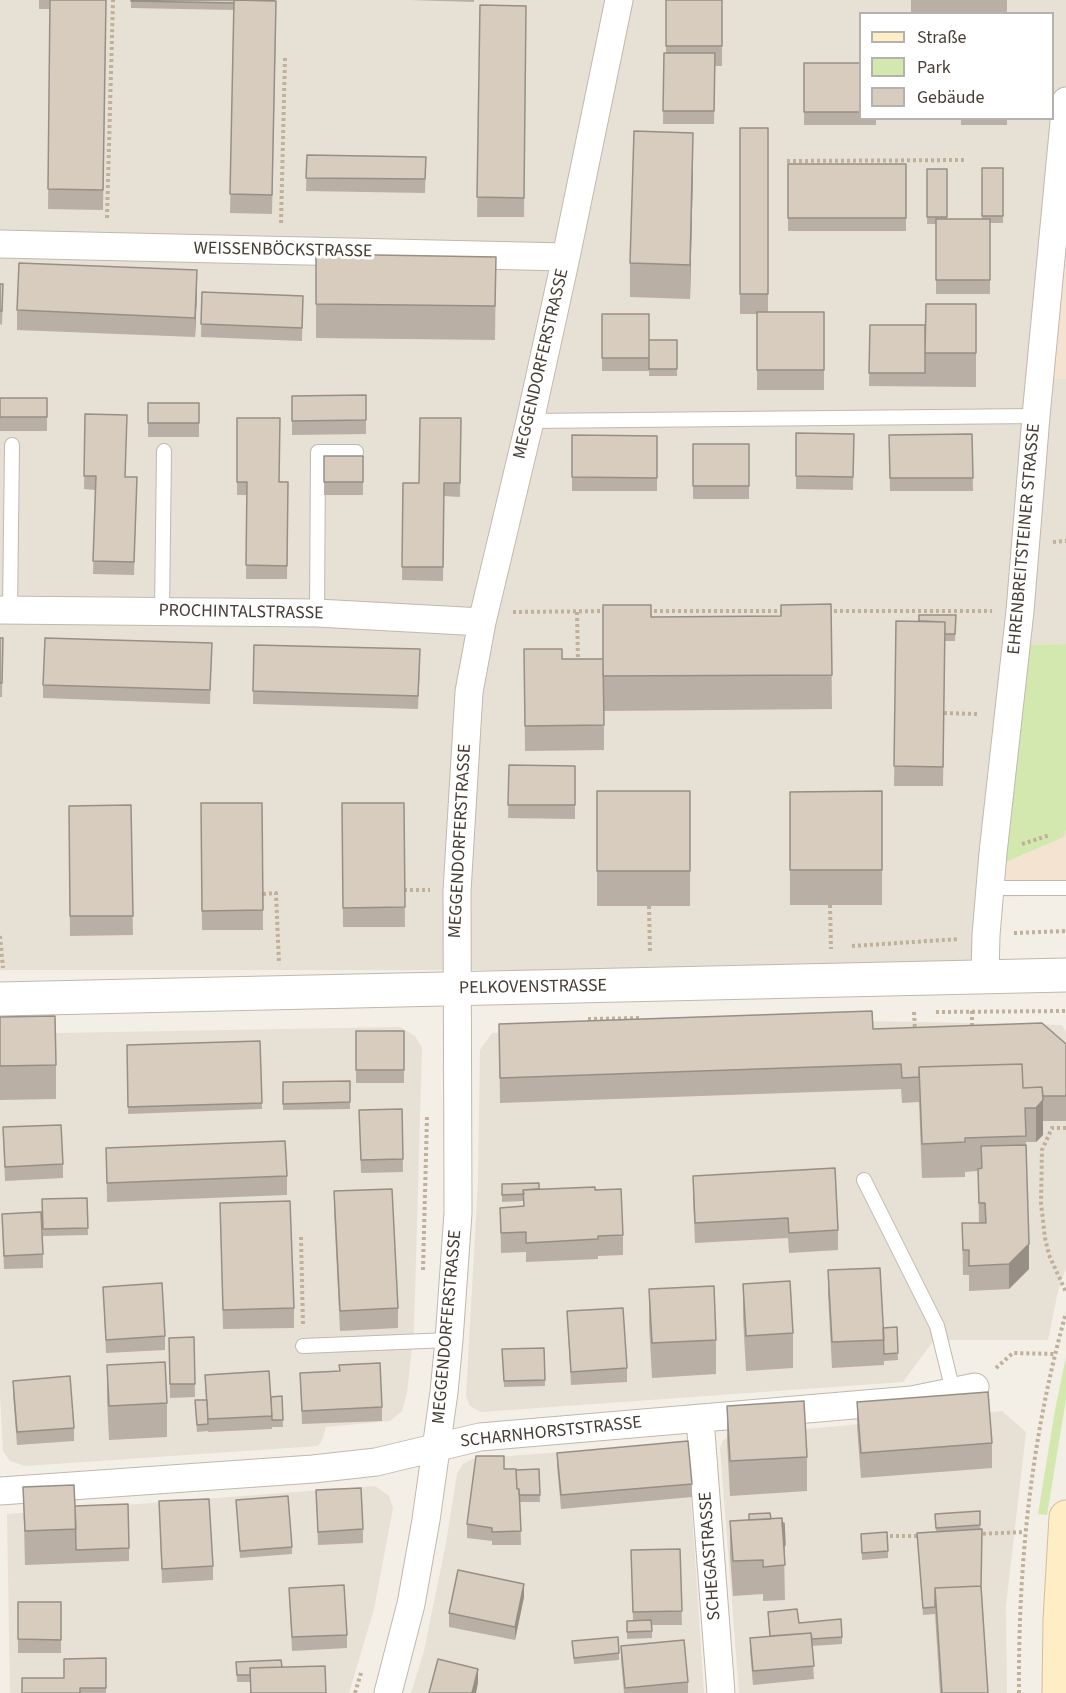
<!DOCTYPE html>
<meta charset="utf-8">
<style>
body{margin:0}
#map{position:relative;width:1066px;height:1693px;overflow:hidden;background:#f3eee6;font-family:"Source Sans 3",sans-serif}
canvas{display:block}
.legend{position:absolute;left:859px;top:12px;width:195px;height:108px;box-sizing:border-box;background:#fff;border:2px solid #b5b2ae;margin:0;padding:8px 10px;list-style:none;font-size:18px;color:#463e35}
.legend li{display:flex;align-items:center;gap:12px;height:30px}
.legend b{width:30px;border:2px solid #b5b2ae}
</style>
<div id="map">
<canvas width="1066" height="1693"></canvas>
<ul class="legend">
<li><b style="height:8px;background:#ffedc5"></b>Straße</li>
<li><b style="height:16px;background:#d2e8af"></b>Park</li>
<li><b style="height:16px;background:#d8ccbf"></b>Gebäude</li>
</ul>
</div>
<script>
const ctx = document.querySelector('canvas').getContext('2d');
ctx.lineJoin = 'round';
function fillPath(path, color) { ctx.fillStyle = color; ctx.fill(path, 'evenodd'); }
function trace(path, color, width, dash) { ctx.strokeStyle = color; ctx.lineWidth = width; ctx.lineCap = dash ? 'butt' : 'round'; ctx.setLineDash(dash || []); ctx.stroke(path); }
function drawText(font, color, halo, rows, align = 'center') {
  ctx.font = font + ' "Source Sans 3",sans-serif'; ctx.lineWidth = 6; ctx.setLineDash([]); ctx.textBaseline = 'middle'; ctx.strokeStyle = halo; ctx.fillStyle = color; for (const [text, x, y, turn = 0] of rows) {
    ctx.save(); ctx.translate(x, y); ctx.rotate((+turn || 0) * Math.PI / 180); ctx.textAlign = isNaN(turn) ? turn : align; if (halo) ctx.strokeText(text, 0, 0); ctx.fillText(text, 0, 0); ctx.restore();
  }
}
const residential = new Path2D(`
 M0 0H1066V164L1048 379H1066V644L1026 645 980 978 484 970H0ZM860 14H1052V118H860Z
 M867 1021 1062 1025 1066 1033V1268L1058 1291 1048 1340H934L903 1382 481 1412 470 1406 466 1396 478 1181 480 1050 492 1033Z
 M400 1027 415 1036 422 1048 414 1327 407 1393 402 1411 390 1421 326 1427 323 1438 318 1446 25 1466 10 1461 3 1451 0 1394V1034Z
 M1002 1411 1026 1432 1006 1605 1007 1693H739L720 1448 723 1440 730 1436Z
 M675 1443 688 1453 704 1693H411L424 1651 446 1543 457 1474 463 1464 473 1459Z
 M375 1486 389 1496 393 1508 374 1609 349 1693H10L7 1514Z`);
const commercial = new Path2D(`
 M1066 164V379H1048Z
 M1066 829V895L1000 897 1001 864 1064 837Z`);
const green = new Path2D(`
 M1066 644V829L1064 837 1001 864 1026 645Z
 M1066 1357V1399L1047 1515 1038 1514 1055 1410Z`);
const path = new Path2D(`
 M787 161 965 160
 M107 218 113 0
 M281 223 285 57
 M1053 542 1066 541
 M648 611H785
 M828 611H992
 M513 612 608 611
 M577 612 578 662
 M944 713 977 714
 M1022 844 1050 835
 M404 890H430
 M263 894 276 893 279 964
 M830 905 831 949
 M649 906 650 953
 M1014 933 1066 931
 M0 936 3 968
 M852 946 959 939
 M972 1011V1029
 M914 1012 915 1031
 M936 1012 1066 1011
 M588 1019 641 1018
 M1066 1128H1052L1042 1150 1041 1203 1045 1238 1049 1255 1066 1292
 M301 1237 303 1326
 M423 1270 427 1116
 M996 1368 1013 1353 1054 1354
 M977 1534 1025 1532
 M884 1536H921
 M355 1693 361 1673
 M1019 1693C1018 1565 1031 1437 1066 1313`);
const service = new Path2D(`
 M530 421 1036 416
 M10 610 12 445
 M162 612 164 451
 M317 613 318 452H356
 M990 888H1066
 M864 1180 937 1326 953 1391
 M303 1346 449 1340`);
const minor = new Path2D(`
 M0 244 566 257
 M0 610 317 613 482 622
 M985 977 986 935 993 853 1020 611 1036 416 1066 101
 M700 1419 721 1693
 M0 1491 313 1469 376 1462 480 1437 912 1400 975 1387
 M388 1693 411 1604 426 1520 444 1392 449 1340 458 1213 457 891 469 692 482 622 530 421 566 257 619 0`);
const tertiary = new Path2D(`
 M0 999 1066 975`);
const secondary = new Path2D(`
 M1059 1693 1060 1620 1066 1517`);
const wall = new Path2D(`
 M39 0H106L103 210 48 209 50 9H39Z
 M131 0H274L276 21 272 214 230 213 234 10 131 8Z
 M410 0H474V2Z
 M666 0H722V66H715L714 124H663L664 53H666Z
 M911 0H1007V14H911Z
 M480 5 526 6 524 217H477Z
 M804 63H861V118H876V125H804Z
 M961 118H1007V125H961Z
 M740 128H768V312H824V390H757V314H740Z
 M307 155 426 157 425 193 306 191Z
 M788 164H906V231H788Z
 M693 167 690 299 630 297V263Z
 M982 168H1003V223H990V294H936V224H927V169H947V219H982Z
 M316 254 496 257 495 340 316 338Z
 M0 284 3 297 2 325 0 324Z
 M197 290 195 337 17 330V310Z
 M202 292 303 296 302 341 201 337Z
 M976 304V387L869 386 870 325H925Z
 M602 314H649V371H602Z
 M649 340H677V376H649Z
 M366 395V434L292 435V396Z
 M0 398H47V431H0Z
 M148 403H199V437H148Z
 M85 414 125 477H137L134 575 93 574 95 490 84 489Z
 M237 418 279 482H288L287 579H246L247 495H237Z
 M461 418 460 497 444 496 443 581 402 580 403 483H419Z
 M796 433 854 434 853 490 796 489Z
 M972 434 973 491H890L889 435Z
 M572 435 657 436V491H572Z
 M693 444H749V499H693Z
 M324 456H363V495H324Z
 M831 604 832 709 604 711V750L525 751 524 649 562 659H603L651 617 781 616Z
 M956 615 955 641H945L943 786H894L896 621H919Z
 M0 638H3L2 697H0Z
 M212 643 210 704 43 698V685Z
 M420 663 418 709 253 704V691Z
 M509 765 575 766V819L508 818Z
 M597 791H690V906H597Z
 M882 791V905H790V792Z
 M201 803H262L263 930H202Z
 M342 803H404L405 927H343Z
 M131 805 133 935 70 936 69 806Z
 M0 1017 56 1065V1099L0 1100Z
 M499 1024 873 1029 1066 1044V1121H1043V1135L1036 1142H1026L1029 1269 1009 1289 969 1291V1275H963L962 1223H979L978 1171 965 1172V1177L922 1178 919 1102 902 1103 901 1089 500 1103Z
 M356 1031H404V1083H356Z
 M260 1041 262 1109 128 1114 127 1045Z
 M350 1081V1109L283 1110V1082Z
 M402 1109 403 1172 361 1173 359 1110Z
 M3 1127 63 1164V1178L5 1181Z
 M106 1148 287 1176V1195L107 1202Z
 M693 1176 838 1230V1250L789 1253 788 1238 695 1243 693 1196Z
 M502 1184 539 1189 595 1190 623 1235V1255L598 1256V1259L526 1262V1252L501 1253 500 1208 523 1207V1201L502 1202Z
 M334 1191 398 1308V1328L340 1331 334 1211Z
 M87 1198 88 1235 43 1236 42 1199Z
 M220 1203 294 1308V1328L223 1329Z
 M2 1214 43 1254V1268L4 1269Z
 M828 1270 883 1328 897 1327 898 1360 884 1361V1365L832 1368 828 1295Z
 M743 1284 793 1333V1368L746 1371 743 1318Z
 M103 1287 165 1336V1350L106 1353Z
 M649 1289 716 1340V1374L652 1378 649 1324Z
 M567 1311 627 1368V1382L571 1385Z
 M194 1337 195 1397 170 1398 169 1338Z
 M502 1349 545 1380V1386L504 1387Z
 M107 1365 167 1403V1437L109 1440 107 1400Z
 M339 1371 382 1407V1421L302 1424 300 1373Z
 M205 1375 271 1397 282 1396 283 1427H272V1429L208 1432V1431L197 1432 195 1400H206Z
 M13 1381 74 1428V1441L17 1445 13 1394Z
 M857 1402 992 1443V1468L861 1478 857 1427Z
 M727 1406 807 1457V1491L730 1496 727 1440Z
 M557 1453 692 1484V1497L561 1509 557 1466Z
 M504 1469 516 1470 539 1469 540 1502H520L521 1545H492V1541L467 1538V1524Z
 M23 1487 75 1506 129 1548V1561L25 1565Z
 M316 1490 363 1529V1543L318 1545Z
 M236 1500 292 1547V1554L240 1558Z
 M159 1501 213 1566V1580L162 1583Z
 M980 1511 981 1588 988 1693H940L935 1614 923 1615 917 1533 936 1532 935 1514Z
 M771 1519 785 1545V1552H784L785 1600 763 1601V1594L733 1596 730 1555V1521Z
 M861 1534 888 1551V1558L862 1560Z
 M680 1549 682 1625H652V1638L627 1639V1621H633L631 1550Z
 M289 1588 347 1635V1648L292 1651Z
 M524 1597 515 1640 449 1627V1613Z
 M18 1602H61V1653H18Z
 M768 1612 842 1637V1644L812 1646 814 1679 753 1685 750 1651V1638L770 1636Z
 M572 1641 619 1653V1660L574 1664Z
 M621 1646 688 1682V1693H624L621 1660Z
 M106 1658V1693H22L64 1678Z
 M236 1662 282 1667 326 1693H250V1682H237Z`);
const shadedWall = new Path2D(`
 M693 133V167L690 299V265Z
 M197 270V290L195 337V318Z
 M1043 1100V1135L1036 1142V1108Z
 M1029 1244V1269L1009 1289V1264Z
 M524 1584V1597L515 1640V1627Z
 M478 1669V1683L476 1693H472Z`);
const building = new Path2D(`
 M50 0H106L103 190 48 189Z
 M131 0H274V1L234 0V3L131 1Z
 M234 0 276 1 272 195 230 194Z
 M666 0H722V46H666Z
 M480 5 526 6 524 198 477 197Z
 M664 53H715L714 111H663Z
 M804 63H861V112H804Z
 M740 128H768V294H740Z
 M634 131 693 133 690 265 630 263Z
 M307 155 426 157 425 179 306 178Z
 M788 164H906V218H788Z
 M982 168H1003V216H982Z
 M927 169H947V217H927Z
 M936 219H990V280H936Z
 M316 254 496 257 495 306 316 304Z
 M19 263 197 270 195 318 17 310Z
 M0 284H3L2 311H0Z
 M202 292 303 296 302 328 201 324Z
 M926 304H976V353H925Z
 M757 312H824V370H757Z
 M602 314H649V358H602Z
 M870 325H925V373H869Z
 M649 340H677V369H649Z
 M366 395V420L292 421V396Z
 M0 398H47V417H0Z
 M148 403H199V423H148Z
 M85 414 127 415 125 477H137L134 562 93 561 96 476H84Z
 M237 418H280L279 482H288L287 566 246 565 247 482H237Z
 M420 418H461L460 483H444L443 567H402L403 483H419Z
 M796 433 854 434 853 477 796 476Z
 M972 434 973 478H890L889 435Z
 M572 435 657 436V478L572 477Z
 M693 444H749V486H693Z
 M324 456H363V482H324Z
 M831 604 832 675 603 676V605H651V617L781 616V605Z
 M919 615H956L955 634H945V622L919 621Z
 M896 621 945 622 943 767 894 766Z
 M0 638H3L2 683H0Z
 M45 638 212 643 210 690 43 685Z
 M254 645 420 649 418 696 253 691Z
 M524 649H562V659H603L604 725 525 726Z
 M509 765 575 766V805H508Z
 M597 791H690V871H597Z
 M882 791V870H790V792Z
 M201 803H262L263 910 202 911Z
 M342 803H404L405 907 343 908Z
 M131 805 133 916H70L69 806Z
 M872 1011 873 1029 1042 1023 1066 1044V1096H1043L1042 1087 1023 1088 1022 1064 919 1067V1077L902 1078 901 1064 500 1078 499 1024Z
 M55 1016 56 1065 0 1066V1017Z
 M356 1031H404V1070H356Z
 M260 1041 262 1103 128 1107 127 1045Z
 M1022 1064 1023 1088 1042 1087 1043 1100 1036 1108H1025L1026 1136 965 1138V1142L922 1144 919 1067Z
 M350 1081V1102L283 1104V1082Z
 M402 1109 403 1159 361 1160 359 1110Z
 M61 1125 63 1164 5 1167 3 1127Z
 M285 1141 287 1176 107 1183 106 1148Z
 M1026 1145 1029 1244 1009 1264 969 1266V1250H963L962 1223H986L985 1203H979L978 1169 982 1168 981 1146Z
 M835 1168 838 1230 789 1233 788 1218 695 1223 693 1176Z
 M539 1183V1189L523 1190 524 1194 502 1195V1184Z
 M595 1187V1190L621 1189 623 1235 598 1236V1239L526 1243V1232L501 1233 500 1208 524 1206 523 1190Z
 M392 1189 398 1308 340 1311 334 1191Z
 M87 1198 88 1228 43 1229 42 1199Z
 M290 1201 294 1308 223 1310 220 1203Z
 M41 1212 43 1254 4 1256 2 1214Z
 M880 1268 884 1340 832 1342 828 1270Z
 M790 1281 793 1333 746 1336 743 1284Z
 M162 1283 165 1336 106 1340 103 1287Z
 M714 1286 716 1340 652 1343 649 1289Z
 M623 1308 627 1368 571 1372 567 1311Z
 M897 1327 898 1353 884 1354 883 1328Z
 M194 1337 195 1384H170L169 1338Z
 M544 1348 545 1380 504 1381 502 1349Z
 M165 1362 167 1403 109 1406 107 1365Z
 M380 1363 382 1407 302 1411 300 1373 340 1371 339 1365Z
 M269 1371 272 1416 208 1419 205 1375Z
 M70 1376 74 1428 17 1432 13 1381Z
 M988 1392 992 1443 861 1453 857 1402Z
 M282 1396 283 1420H272L271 1397Z
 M195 1400H207L208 1424 197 1425Z
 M804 1401 807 1457 730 1461 727 1406Z
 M688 1441 692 1484 561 1495 557 1453Z
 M476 1456H504V1469H516L517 1489H519L521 1531 492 1532V1528L467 1524Z
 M539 1469 540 1495H519V1489H517L516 1470Z
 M74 1485 76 1529 25 1531 23 1487Z
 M361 1488 363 1529 318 1532 316 1490Z
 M288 1496 292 1547 240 1551 236 1500Z
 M209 1499 213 1566 162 1569 159 1501Z
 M128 1504 129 1548 76 1550 75 1506Z
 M980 1511V1525L936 1528 935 1514Z
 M770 1513 771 1519 749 1520V1514Z
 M782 1518 785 1565 763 1567V1560L733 1561 730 1521Z
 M782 1523H784L785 1545 784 1546Z
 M982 1529 981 1588V1586L935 1588V1607L923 1608 917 1533Z
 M887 1532 888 1551 862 1553 861 1534Z
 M680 1549 682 1611 633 1612 631 1550Z
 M458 1570 524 1584 515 1627 449 1613Z
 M344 1585 347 1635 292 1637 289 1588Z
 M981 1586 988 1693H942L935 1588Z
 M18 1602H61V1640L18 1639Z
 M797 1609 799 1623 841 1619 842 1637 812 1639 811 1633 770 1636 768 1612Z
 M651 1620 652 1631 627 1632V1621Z
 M811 1633 814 1666 753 1671 750 1638Z
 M618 1637 619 1653 574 1658 572 1641Z
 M684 1640 688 1682 625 1688 621 1646Z
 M106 1658V1688H80V1693H22V1678H64V1659Z
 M438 1659 478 1669 472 1693H429Z
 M281 1660 282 1667 250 1668V1675H237L236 1662Z
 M325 1666 326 1693H251L250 1668Z`);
const streetNames = [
 ["WEISSENBÖCKSTRASSE",283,251,1],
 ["MEGGENDORFERSTRASSE",542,364,-77],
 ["EHRENBREITSTEINER STRASSE",1025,539,-85],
 ["PROCHINTALSTRASSE",241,613,1],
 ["MEGGENDORFERSTRASSE",461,841,-87],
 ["PELKOVENSTRASSE",533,988,-1],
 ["MEGGENDORFERSTRASSE",448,1327,-85],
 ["SCHARNHORSTSTRASSE",551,1433,-6],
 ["SCHEGASTRASSE",711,1556,-94]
];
fillPath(residential, '#e7e0d4');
fillPath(commercial, '#f5e3d1');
fillPath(green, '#d2e8af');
trace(service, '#c2b8ac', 16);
trace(minor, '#c2b8ac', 29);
trace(tertiary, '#c2b8ac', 35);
trace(secondary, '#d3bf96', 35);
trace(path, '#c0b09a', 4, [3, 3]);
trace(service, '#fff', 14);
trace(minor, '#fff', 27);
trace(tertiary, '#fff', 33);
trace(secondary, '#ffedc5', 33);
fillPath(wall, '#baafa4');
fillPath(shadedWall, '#978f86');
fillPath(building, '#d8ccbf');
trace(building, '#978f86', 1.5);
drawText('18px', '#463e35', '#fff', streetNames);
</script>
